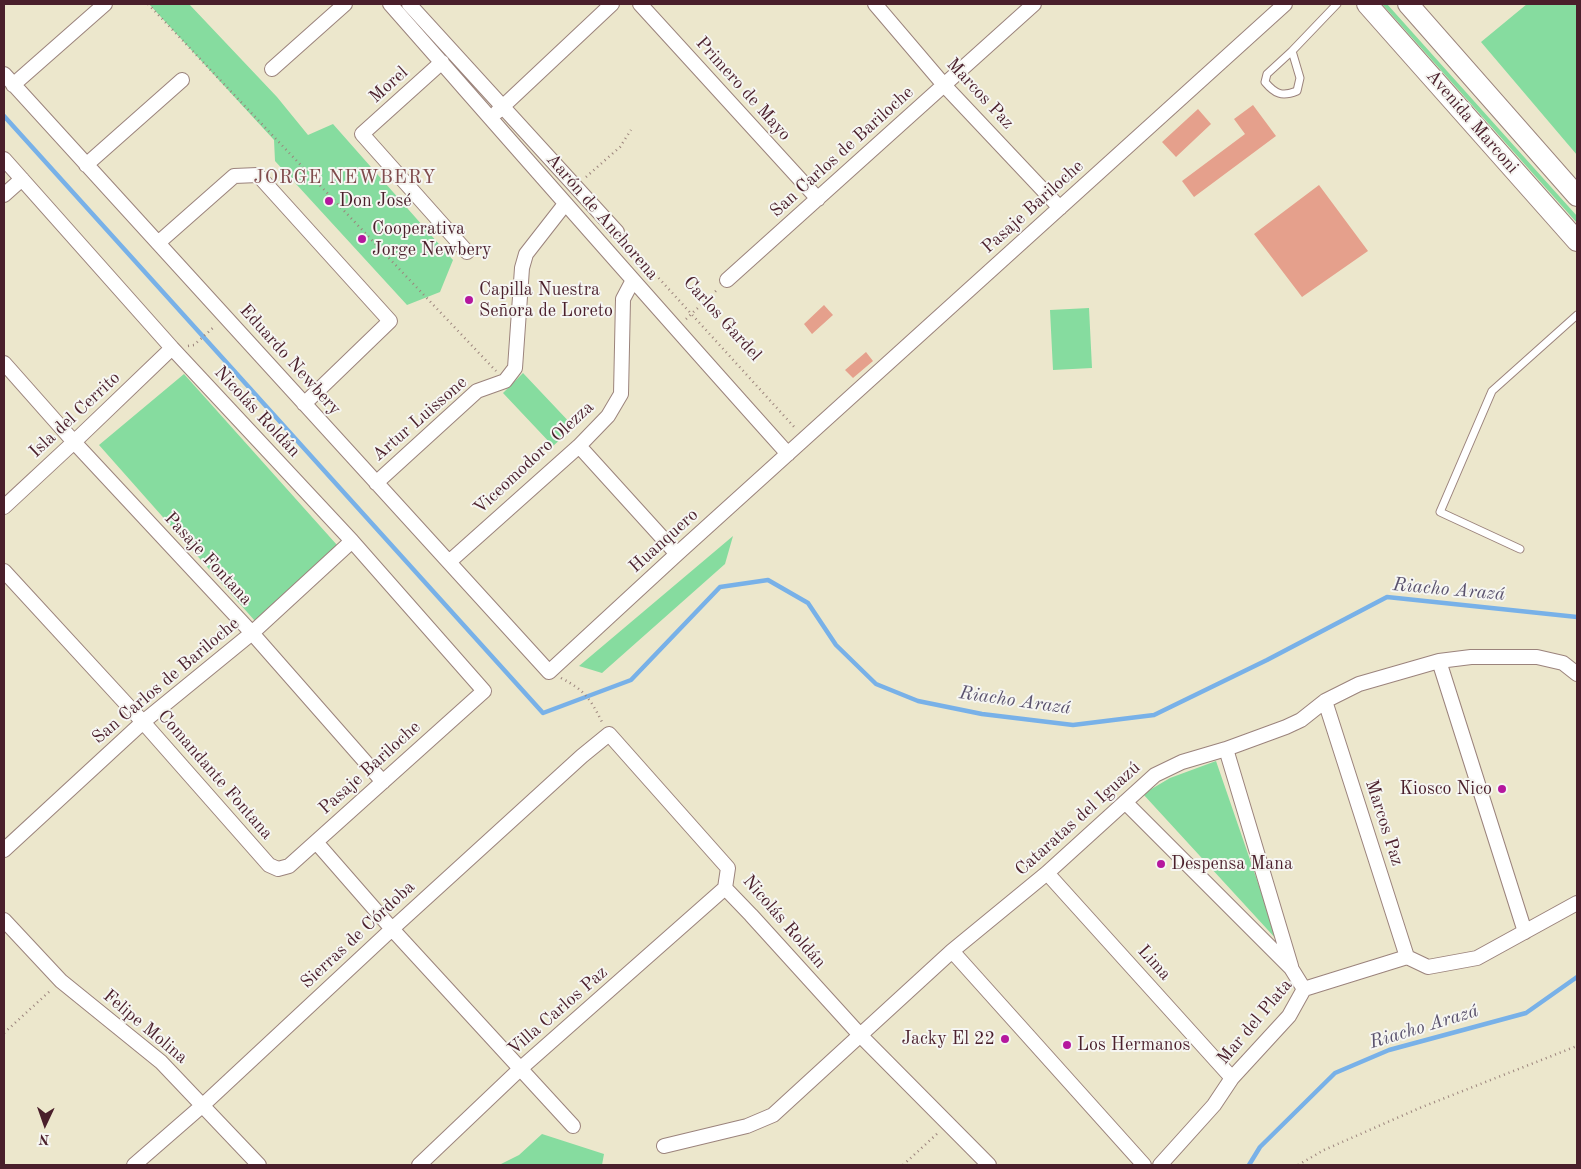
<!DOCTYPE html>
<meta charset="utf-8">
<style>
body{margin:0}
#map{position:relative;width:1581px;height:1169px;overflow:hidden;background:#ece7cc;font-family:"Old Standard TT",serif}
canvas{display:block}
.frame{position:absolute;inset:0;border:5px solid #4a1f2b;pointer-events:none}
.north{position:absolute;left:20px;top:1099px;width:50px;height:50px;-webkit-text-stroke:4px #f6f6f2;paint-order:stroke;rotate:183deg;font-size:14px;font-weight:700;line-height:20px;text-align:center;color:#4a1f2b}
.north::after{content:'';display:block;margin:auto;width:18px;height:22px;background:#4a1f2b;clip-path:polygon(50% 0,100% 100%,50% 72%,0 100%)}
</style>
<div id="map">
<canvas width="1581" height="1169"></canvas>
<div class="frame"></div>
<div class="north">N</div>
</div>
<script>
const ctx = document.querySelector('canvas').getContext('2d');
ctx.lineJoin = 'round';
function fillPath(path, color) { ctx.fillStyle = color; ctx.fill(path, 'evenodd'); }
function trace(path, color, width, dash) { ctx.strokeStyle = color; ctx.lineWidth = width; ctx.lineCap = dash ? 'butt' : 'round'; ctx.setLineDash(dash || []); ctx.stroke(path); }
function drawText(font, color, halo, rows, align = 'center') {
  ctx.font = font + ' "Old Standard TT",serif'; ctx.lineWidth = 4; ctx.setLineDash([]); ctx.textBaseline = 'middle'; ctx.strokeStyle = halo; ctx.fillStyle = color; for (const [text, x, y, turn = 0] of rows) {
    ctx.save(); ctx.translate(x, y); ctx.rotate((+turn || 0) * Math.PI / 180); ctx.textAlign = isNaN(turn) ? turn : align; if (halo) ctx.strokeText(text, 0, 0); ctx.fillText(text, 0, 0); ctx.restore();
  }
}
const green = new Path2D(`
 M149 4H189L277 97 308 135 333 124 453 260 440 292 407 305 275 161 274 140Z
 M1382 4H1387L1577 216V223Z
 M1527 4H1577V155L1481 42Z
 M1089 308 1092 368 1053 370 1050 310Z
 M523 373 574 427 553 446 503 393Z
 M184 374 337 545 255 621 99 445Z
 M733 536 725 564 602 673 579 666Z
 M1216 761 1278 941 1143 794 1170 778Z
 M542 1134 604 1154 602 1165H499L519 1155Z`);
const stream = new Path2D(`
 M4 116 543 713 631 680 720 587 768 580 808 603 836 645 876 684 918 701 982 714 1073 725 1154 715 1267 660 1387 597 1577 617
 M1249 1165 1260 1147 1335 1073 1389 1050 1526 1013 1577 977`);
const building = new Path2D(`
 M1253 105 1276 136 1194 197 1182 181 1245 134 1234 119Z
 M1198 109 1211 124 1176 157 1162 142Z
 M1319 185 1368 251 1302 297 1254 234Z
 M824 305 833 315 812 334 804 324Z
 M866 352 873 361 853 378 845 370Z`);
const path = new Path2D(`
 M148 4 496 371
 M586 177 620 147 631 130
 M625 241 796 429
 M686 319 718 289
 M188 346 194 345 215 326
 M561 678C584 690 590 698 602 722
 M4 1033 51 990
 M903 1165 939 1132
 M1298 1165 1324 1150 1422 1107 1577 1046`);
const lane = new Path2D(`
 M1292 51 1300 78 1297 91C1282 97 1275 94 1265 82L1267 74 1292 51 1337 4
 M1520 549 1440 512 1492 391 1577 315`);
const street = new Path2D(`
 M390 4C522 154 654 305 788 454
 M409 4 617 232
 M640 4 818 199
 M875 4 944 85 1060 208
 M442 62 362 134 467 252
 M272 69 345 4
 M4 74 549 672 677 554 1285 4
 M13 85 105 4
 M497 112 612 4
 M4 159 172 348 352 541 484 691 289 866 278 869 269 865 143 722 4 571
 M86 165 182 80
 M4 195 22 179
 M158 243 234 176 258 175 390 321 304 404
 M727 280 1034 4
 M4 363 74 442 252 633 383 782
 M579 446 677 554
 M376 483 477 391 505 381 515 368 522 268 526 254 565 204
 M4 507 74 442 172 348
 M449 562 579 446 608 416 621 394 623 299 633 280
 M1439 661 1525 932
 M1325 701 1407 957
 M1226 749 1291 966
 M1125 802 1291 968 1304 989
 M316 842 392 929 573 1126
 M4 850 143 722 252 633 352 541
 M1047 873 1232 1078
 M4 920 61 981 161 1062 259 1165
 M952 951 1144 1165
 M664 1146 747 1126 773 1115 952 951 1047 873 1155 775 1182 762 1226 749 1286 727 1301 720 1325 701 1359 684 1439 661 1471 657H1537L1563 663 1577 674
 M134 1165 203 1105 392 929 582 756 609 734 728 868 725 888 751 915 860 1035 989 1165
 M419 1165 520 1069 725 888
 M1160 1165 1214 1105 1232 1078 1289 1016 1304 989 1407 957 1428 967 1477 958 1577 903`);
const secondary = new Path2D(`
 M1367 4 1577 241
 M1408 4 1577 196`);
const markers = [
 [329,201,5,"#b5179e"],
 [362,239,5,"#b5179e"],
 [469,300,5,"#b5179e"],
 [1502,789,5,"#b5179e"],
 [1161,864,5,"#b5179e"],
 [1005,1039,5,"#b5179e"],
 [1067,1045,5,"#b5179e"]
];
const streetNames = [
 ["Morel",389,85,-42],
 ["Primero de Mayo",743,89,48],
 ["Marcos Paz",980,94,47],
 ["Avenida Marconi",1472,122,49],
 ["San Carlos de Bariloche",842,152,-42],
 ["Pasaje Bariloche",1033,207,-42],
 ["Aarón de Anchorena",602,217,49],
 ["Carlos Gardel",722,319,48],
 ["Eduardo Newbery",290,360,48],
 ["Nicolás Roldán",257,412,47],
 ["Isla del Cerrito",75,415,-43],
 ["Artur Luissone",420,419,-41],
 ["Viceomodoro Olezza",534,458,-43],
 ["Huanquero",664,541,-42],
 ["Pasaje Fontana",208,559,47],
 ["San Carlos de Bariloche",166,681,-40],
 ["Pasaje Bariloche",370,768,-42],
 ["Comandante Fontana",215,775,49],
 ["Cataratas del Iguazú",1078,819,-42],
 ["Marcos Paz",1384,823,72],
 ["Nicolás Roldán",784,922,49],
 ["Sierras de Córdoba",358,935,-43],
 ["Lima",1154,963,48],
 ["Villa Carlos Paz",558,1011,-41],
 ["Mar del Plata",1255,1022,-50],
 ["Felipe Molina",145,1027,40]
];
const poiNames = [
 ["Don José",339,201],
 ["Cooperativa",372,229],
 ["Jorge Newbery",372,250],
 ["Capilla Nuestra",479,290],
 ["Señora de Loreto",479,311],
 ["Kiosco Nico",1492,789,"right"],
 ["Despensa Mana",1171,864],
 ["Jacky El 22",995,1039,"right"],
 ["Los Hermanos",1077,1045]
];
const neighbourhoodNames = [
 ["JORGE NEWBERY",345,178]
];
const waterNames = [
 ["Riacho Arazá",1449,590,5],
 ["Riacho Arazá",1015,701,8],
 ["Riacho Arazá",1424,1027,-17]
];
fillPath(green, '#86dc9f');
trace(stream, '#78b1e8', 4.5);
fillPath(building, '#e5a08c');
trace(lane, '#9b837c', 9);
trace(street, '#9b837c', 16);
trace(secondary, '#9b837c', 22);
trace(path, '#9b837c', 2.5, [1, 4]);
trace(lane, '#fff', 7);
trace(street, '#fff', 14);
trace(secondary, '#fff', 20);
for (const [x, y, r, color] of markers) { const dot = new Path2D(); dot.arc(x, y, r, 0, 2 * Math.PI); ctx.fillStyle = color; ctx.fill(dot); trace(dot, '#f6f6f2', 2); }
drawText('18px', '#4a1f2b', '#f6f6f2', streetNames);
drawText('18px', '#4a1f2b', '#f6f6f2', poiNames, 'left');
ctx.letterSpacing = '1px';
drawText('19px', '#804c4d', '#f6f6f2', neighbourhoodNames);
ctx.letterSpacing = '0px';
drawText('italic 19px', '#5a526d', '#f6f6f2', waterNames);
</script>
